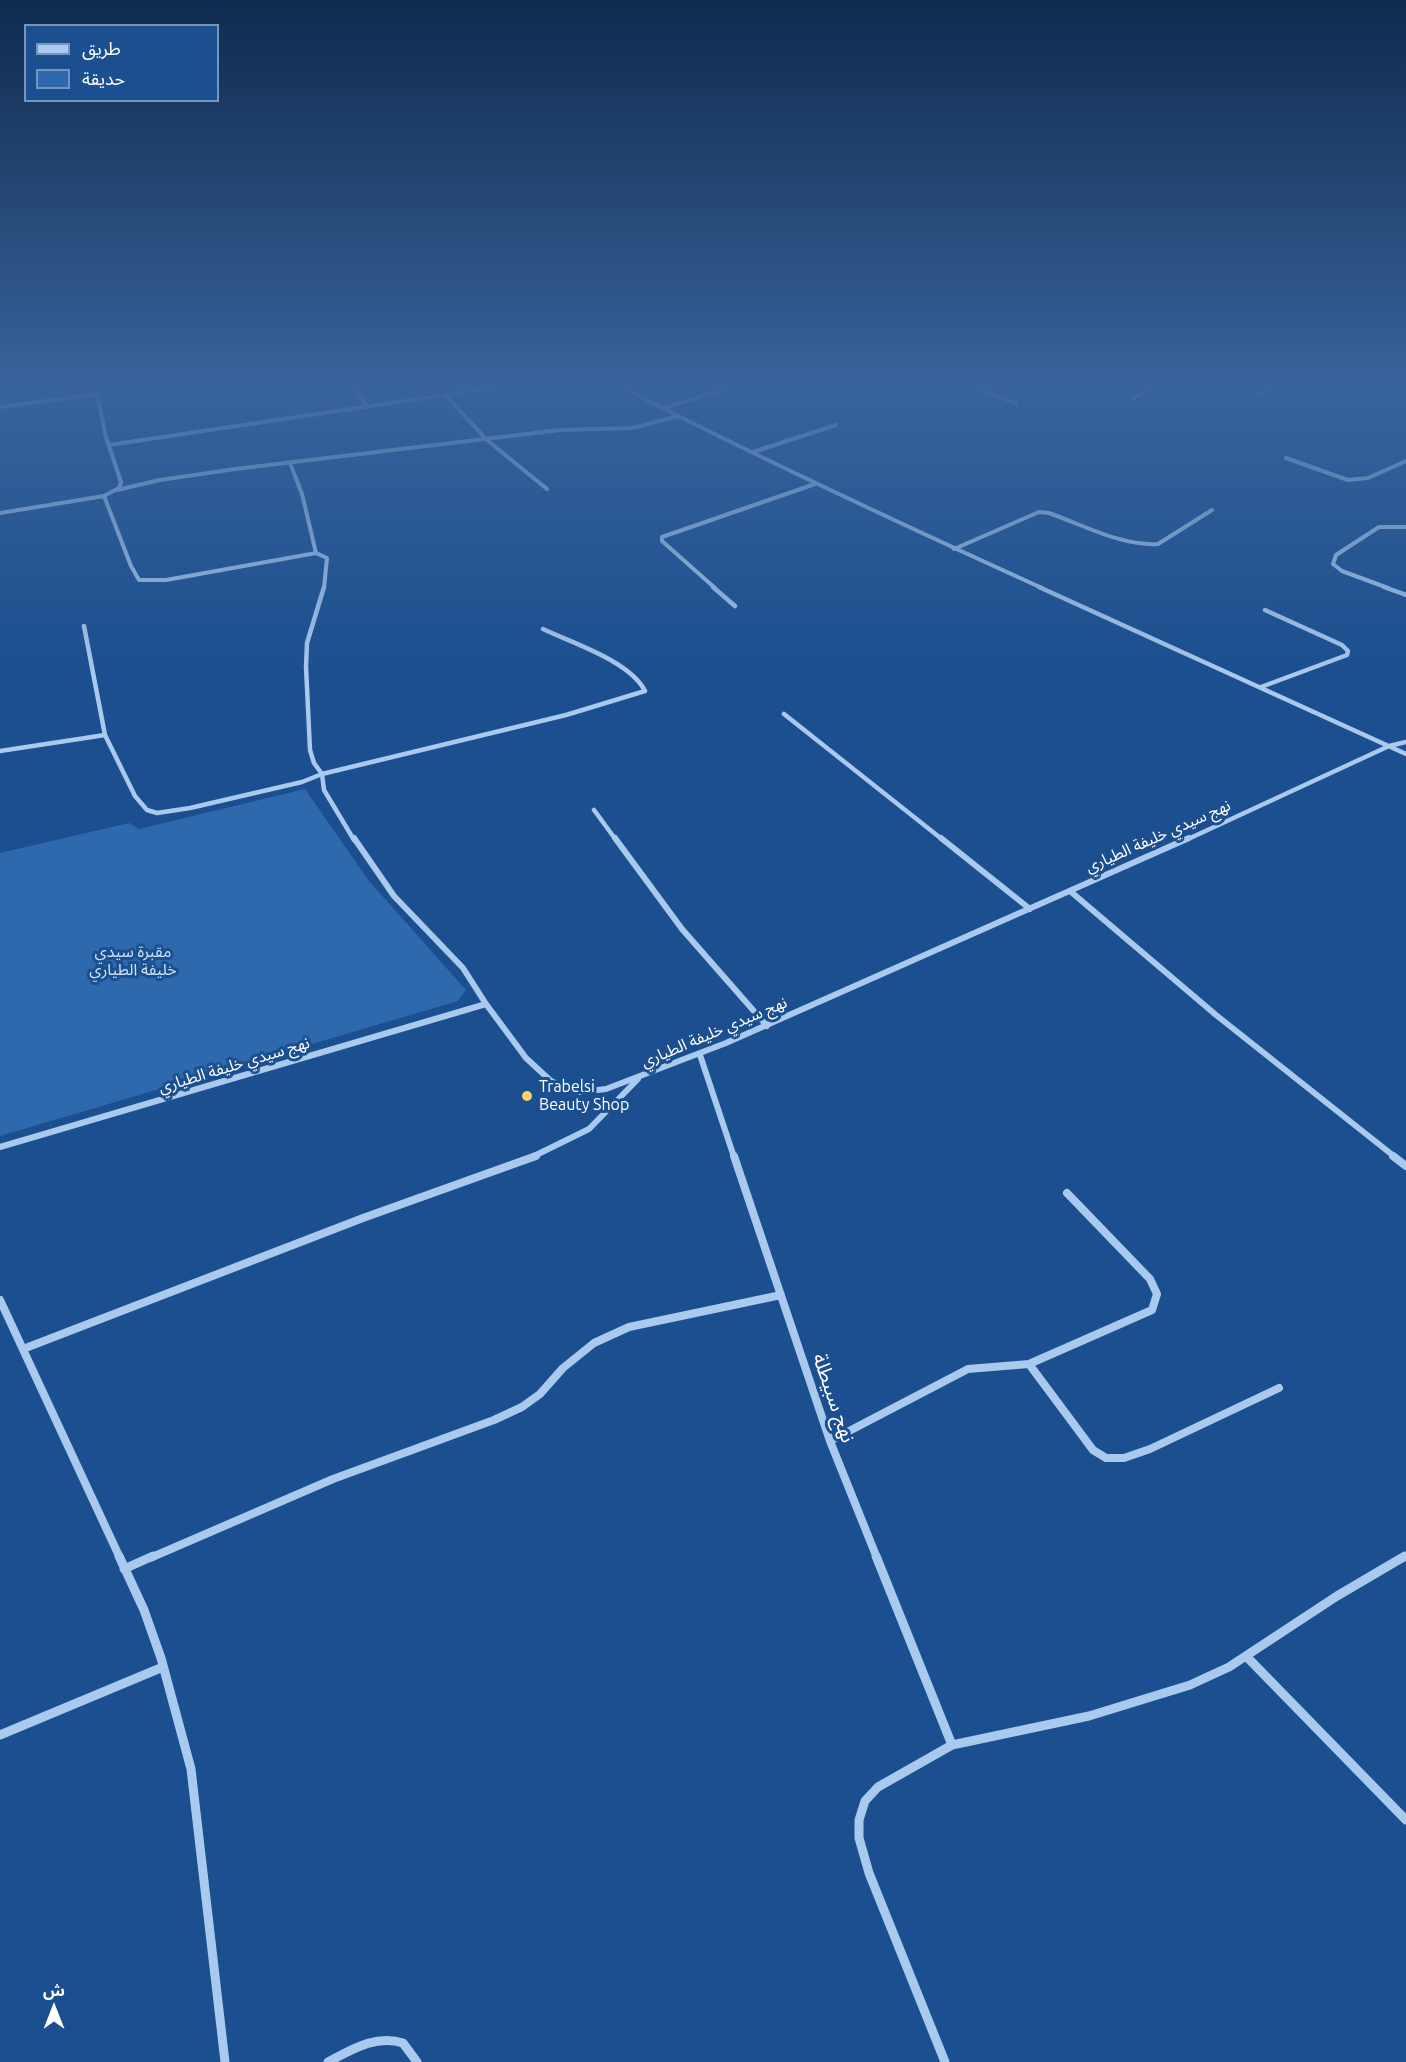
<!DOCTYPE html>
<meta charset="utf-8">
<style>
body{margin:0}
#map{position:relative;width:1406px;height:2062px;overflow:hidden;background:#1b4f8f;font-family:Ubuntu,"Noto Sans Arabic",sans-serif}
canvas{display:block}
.legend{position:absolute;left:24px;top:24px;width:195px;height:78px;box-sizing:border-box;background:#1b4f8f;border:2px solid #7695bc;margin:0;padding:8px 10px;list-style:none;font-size:18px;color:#fff}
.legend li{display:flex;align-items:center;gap:12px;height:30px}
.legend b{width:30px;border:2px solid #7695bc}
.north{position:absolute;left:24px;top:1978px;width:60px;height:60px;-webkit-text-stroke:4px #1b4f8f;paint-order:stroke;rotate:0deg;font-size:16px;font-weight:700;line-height:24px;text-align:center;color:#fff}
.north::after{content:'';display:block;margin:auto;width:21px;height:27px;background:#fff;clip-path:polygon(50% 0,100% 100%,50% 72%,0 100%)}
</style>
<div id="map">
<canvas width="1406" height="2062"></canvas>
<ul class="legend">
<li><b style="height:8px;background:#a9c9ee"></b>طريق</li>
<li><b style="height:16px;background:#2e69ad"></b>حديقة</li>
</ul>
<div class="north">ش</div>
</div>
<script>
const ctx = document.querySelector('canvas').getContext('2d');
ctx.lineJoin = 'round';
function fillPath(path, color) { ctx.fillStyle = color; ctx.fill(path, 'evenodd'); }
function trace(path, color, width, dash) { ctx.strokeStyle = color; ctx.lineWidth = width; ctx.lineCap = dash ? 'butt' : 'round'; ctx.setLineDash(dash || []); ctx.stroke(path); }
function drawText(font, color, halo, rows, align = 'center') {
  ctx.font = font + ' Ubuntu,"Noto Sans Arabic",sans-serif'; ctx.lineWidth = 6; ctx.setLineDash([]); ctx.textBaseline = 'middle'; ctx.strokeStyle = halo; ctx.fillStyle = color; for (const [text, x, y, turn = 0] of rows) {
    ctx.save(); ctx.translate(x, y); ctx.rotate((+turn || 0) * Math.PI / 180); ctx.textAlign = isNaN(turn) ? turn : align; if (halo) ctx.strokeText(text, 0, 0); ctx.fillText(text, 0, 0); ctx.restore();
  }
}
const green = new Path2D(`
 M305 789 369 881 466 990 458 1001 0 1136V853L129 823 139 829Z`);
const streetFar4 = new Path2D(`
 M356 388 366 406
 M623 388C761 459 901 524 1042 588
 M975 388 1016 403
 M445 395 487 440 547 489
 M1256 395 1272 388
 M1134 398 1152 388
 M0 407 98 394
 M664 408 729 388
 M109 445 491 388
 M753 452 836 425
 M1286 458 1348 480 1368 478 1406 461
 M290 463 302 494 316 553
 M117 490 160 480 235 469 560 430 632 428 679 416
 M104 496 131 566 139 580H166L316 553 327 558 324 588
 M0 513 104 496 119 488 121 482 106 437 96 388
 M954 549 1039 512 1049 513C1083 525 1121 546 1158 544L1212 510
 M715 588 662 541V537L815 484
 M1388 588 1342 571 1333 564 1336 555 1379 527H1406`);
const streetFar3 = new Path2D(`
 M713 587 735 606
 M1039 587 1406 754
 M1384 587 1406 595
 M84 626 105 735 135 796 147 810 157 813 190 808 302 782 322 774 314 763 310 750 306 667 307 643 324 587
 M1261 687 1347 655 1348 651 1342 645 1265 610
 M784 714 943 840
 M0 751 105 735
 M594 810 616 840
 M354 840 324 790 322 774 566 715 645 691C630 661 572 643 543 629
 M1186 840 1389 746 1406 742`);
const streetFar2 = new Path2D(`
 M354 838 394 896 463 968 486 1004
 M615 838 682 929 767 1026
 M941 838 1030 909
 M1070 891 1216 1015 1395 1157
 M700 1055 734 1157
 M0 1147 486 1004 526 1058 551 1081 565 1088 580 1092 606 1089 726 1043 1189 838
 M532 1157 589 1129 638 1079`);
const streetFar1 = new Path2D(`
 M734 1156 830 1441 877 1558
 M1393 1156 1406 1166
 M0 1300 120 1558
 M23 1349 363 1218 536 1156
 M1029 1364 1093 1450 1106 1458H1124L1150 1449 1279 1388
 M830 1441 968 1369 1029 1364 1152 1310 1157 1294 1150 1279 1067 1193
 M150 1558 333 1479 494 1420 522 1407 540 1394 563 1368 594 1343 629 1327 781 1295
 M1403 1558 1406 1556`);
const street = new Path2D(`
 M119 1556 144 1610 161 1658 191 1769 225 2062
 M876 1556 952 1745
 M124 1569 153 1556
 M1246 1656 1406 1820
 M0 1735 163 1667
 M328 2062C351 2050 376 2034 403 2043L417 2062
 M945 2062 869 1873 859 1838V1820L865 1801 878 1787 952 1745 1089 1716 1190 1685 1229 1667 1337 1596 1405 1556`);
const markers = [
 [527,1096,6,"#ffd166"]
];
const streetNames = [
 ["نهج سيدي خليفة الطياري",1158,836,-24],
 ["نهج سيدي خليفة الطياري",714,1032,-23],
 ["نهج سيدي خليفة الطياري",234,1065,-17]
];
const parkNames = [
 ["مقبرة سيدي",133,952],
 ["خليفة الطياري",133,970]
];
const poiNames = [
 ["Trabelsi",539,1087],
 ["Beauty Shop",539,1105]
];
const nearStreetnames = [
 ["نهج سبيطلة",834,1398,71]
];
fillPath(green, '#2e69ad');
trace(streetFar4, '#a9c9ee', 4);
trace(streetFar3, '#a9c9ee', 4.5);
trace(streetFar2, '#a9c9ee', 6);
trace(streetFar1, '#a9c9ee', 8);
trace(street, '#a9c9ee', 9);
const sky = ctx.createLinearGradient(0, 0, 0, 676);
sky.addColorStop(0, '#0f2b4f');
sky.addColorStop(0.57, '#39639b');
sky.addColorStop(1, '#39639b00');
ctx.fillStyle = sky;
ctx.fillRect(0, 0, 1406, 676);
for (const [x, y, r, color] of markers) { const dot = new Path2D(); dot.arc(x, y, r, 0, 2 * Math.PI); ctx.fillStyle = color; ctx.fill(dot); trace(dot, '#1b4f8f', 2); }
drawText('16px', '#fff', '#1b4f8f', streetNames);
drawText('16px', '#cfe3fa', '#1b4f8f', parkNames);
drawText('16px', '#fff', '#1b4f8f', poiNames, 'left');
drawText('20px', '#fff', '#1b4f8f', nearStreetnames);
</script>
